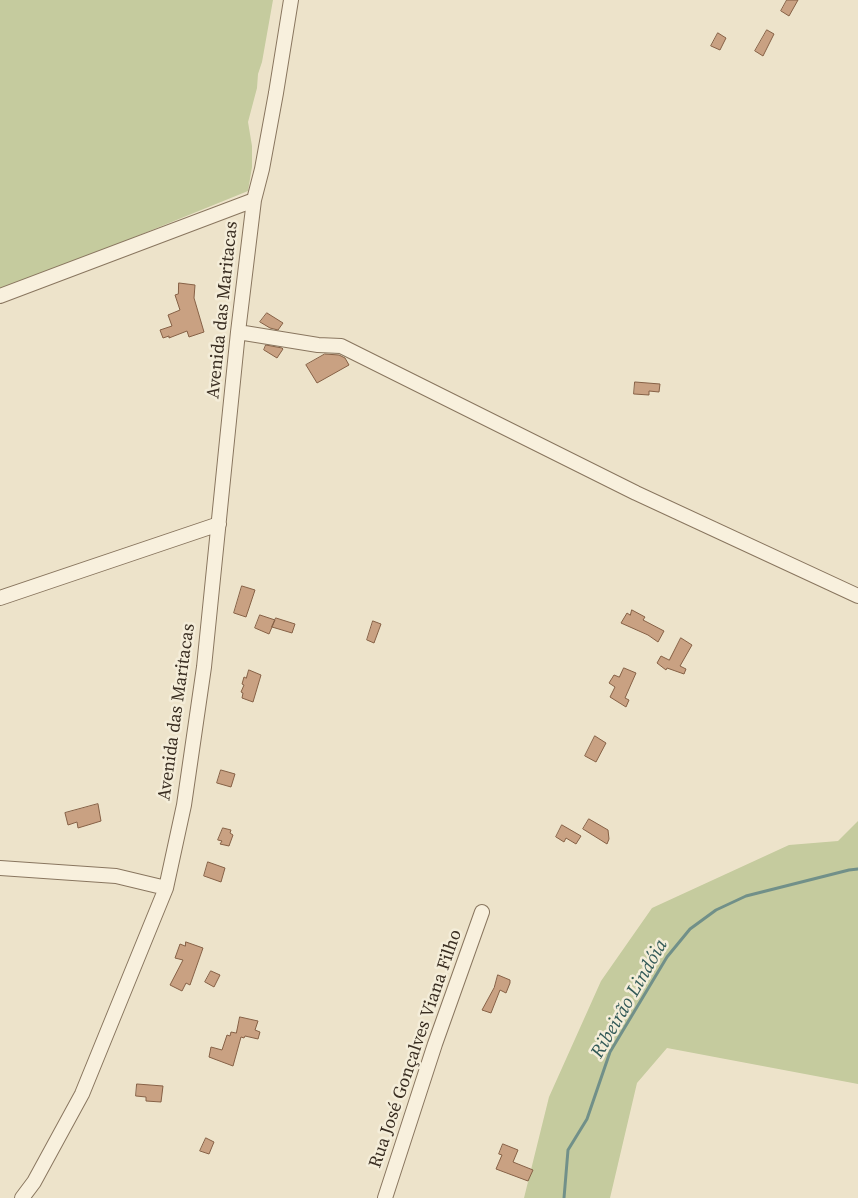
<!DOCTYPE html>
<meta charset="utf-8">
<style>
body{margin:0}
canvas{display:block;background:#ede3ca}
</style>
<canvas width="858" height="1198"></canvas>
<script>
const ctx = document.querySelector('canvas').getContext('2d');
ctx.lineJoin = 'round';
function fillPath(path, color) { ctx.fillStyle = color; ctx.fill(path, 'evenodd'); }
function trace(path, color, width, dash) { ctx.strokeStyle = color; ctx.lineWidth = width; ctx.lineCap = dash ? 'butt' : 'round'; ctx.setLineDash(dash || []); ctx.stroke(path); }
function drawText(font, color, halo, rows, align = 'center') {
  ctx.font = font + ' "Source Serif 4",serif'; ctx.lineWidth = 5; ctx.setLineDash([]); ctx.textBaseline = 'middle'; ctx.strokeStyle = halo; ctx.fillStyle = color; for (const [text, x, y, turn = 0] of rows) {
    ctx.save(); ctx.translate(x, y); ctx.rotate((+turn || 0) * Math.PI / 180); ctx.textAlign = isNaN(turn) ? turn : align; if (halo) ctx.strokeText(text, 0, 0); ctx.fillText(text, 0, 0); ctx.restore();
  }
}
const green = new Path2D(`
 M0 0H273L262 62 258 74 257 88 248 122 252 146V167L248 191 78 260 0 289Z
 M858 821V1084L667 1048 637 1083 610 1198H524L549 1097 601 981 652 908 789 845 838 841Z`);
const stream = new Path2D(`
 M564 1198 568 1150 587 1119 610 1052 667 957 690 929 716 910 746 896 849 870 858 869`);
const building = new Path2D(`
 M787 0H798L789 16 781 11Z
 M767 30 774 34 763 56 755 51Z
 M718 33 726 38 720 50 711 46Z
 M179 283 195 285 194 298 204 332 189 337 187 331 169 338V336L163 338 160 330 172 326 168 315 180 310 175 295 178 294Z
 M267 313 283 323 278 330 270 328 260 322Z
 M266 345 282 348 283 349 277 358 264 350Z
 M325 354 339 355 345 358 349 365 317 383 306 365Z
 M635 382 660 384 659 392 649 391V395L634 394Z
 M242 586 255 590 246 617 234 613Z
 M632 610 645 617 643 620 664 631 658 642 648 635 621 623 627 613 630 615Z
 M260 615 275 620 269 634 255 628Z
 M276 618 295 624 292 633 272 627Z
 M373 621 381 624 374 643 367 640Z
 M681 638 692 645 680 666 686 669 684 674 667 668 666 670 657 663 661 656 669 660Z
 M624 668 636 673 625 698 629 700 626 707 610 697 615 687 609 683 614 675 619 677Z
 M249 670 261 675 253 702 242 698 243 693 241 692 244 685 242 684 244 677 246 678Z
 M595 736 606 743 596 762 585 756Z
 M221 770 235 774 231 787 217 783Z
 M98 804 101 821 78 828 77 822 68 825 65 813Z
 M589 819 608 830 609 839 607 844 583 829Z
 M562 825 581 836 576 844 566 838 564 842 556 837Z
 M223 828 231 830 230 833 233 835 229 846 220 844 222 841 218 840Z
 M208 862 225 868 221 882 204 876Z
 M186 942 203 948 190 985 186 983 182 991 170 985 183 960 175 958 180 944 185 946Z
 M211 971 220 975 214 987 205 982Z
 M498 975 510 980V983L506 993 500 990 491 1013 482 1010 494 988Z
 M240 1017 258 1021 255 1030 260 1032 258 1039 245 1036 244 1038 241 1037 233 1066 209 1057 211 1047 222 1050 227 1035 230 1036 231 1032 236 1033Z
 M137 1084 163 1086 161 1102 146 1101V1097L136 1096Z
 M206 1138 214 1142 209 1154 200 1151Z
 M503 1144 518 1150 513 1162 533 1170 528 1181 496 1169 502 1155 499 1154Z`);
const minor = new Path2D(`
 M0 296 254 200
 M238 332 318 345 341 346 636 493 858 596
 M0 598 219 524
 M0 868 116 876 166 888
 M22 1198 34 1182 82 1094 166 888 184 805 204 667 238 332 254 200 262 169 276 93 291 0
 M385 1198 435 1044 482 912`);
const streetNames = [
 ["Avenida das Maritacas",223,310,-84],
 ["Avenida das Maritacas",177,712,-82],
 ["Rua José Gonçalves Viana Filho",416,1049,-71]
];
const waterNames = [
 ["Ribeirão Lindóia",630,999,-60]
];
fillPath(green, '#c5cb9e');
trace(stream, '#719089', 3);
fillPath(building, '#c9a182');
trace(building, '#866146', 1);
trace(minor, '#89765f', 16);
trace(minor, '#f8f0dd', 14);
drawText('18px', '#3a2e22', '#f4edd9', streetNames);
drawText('italic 19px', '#325957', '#f4edd9', waterNames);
</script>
